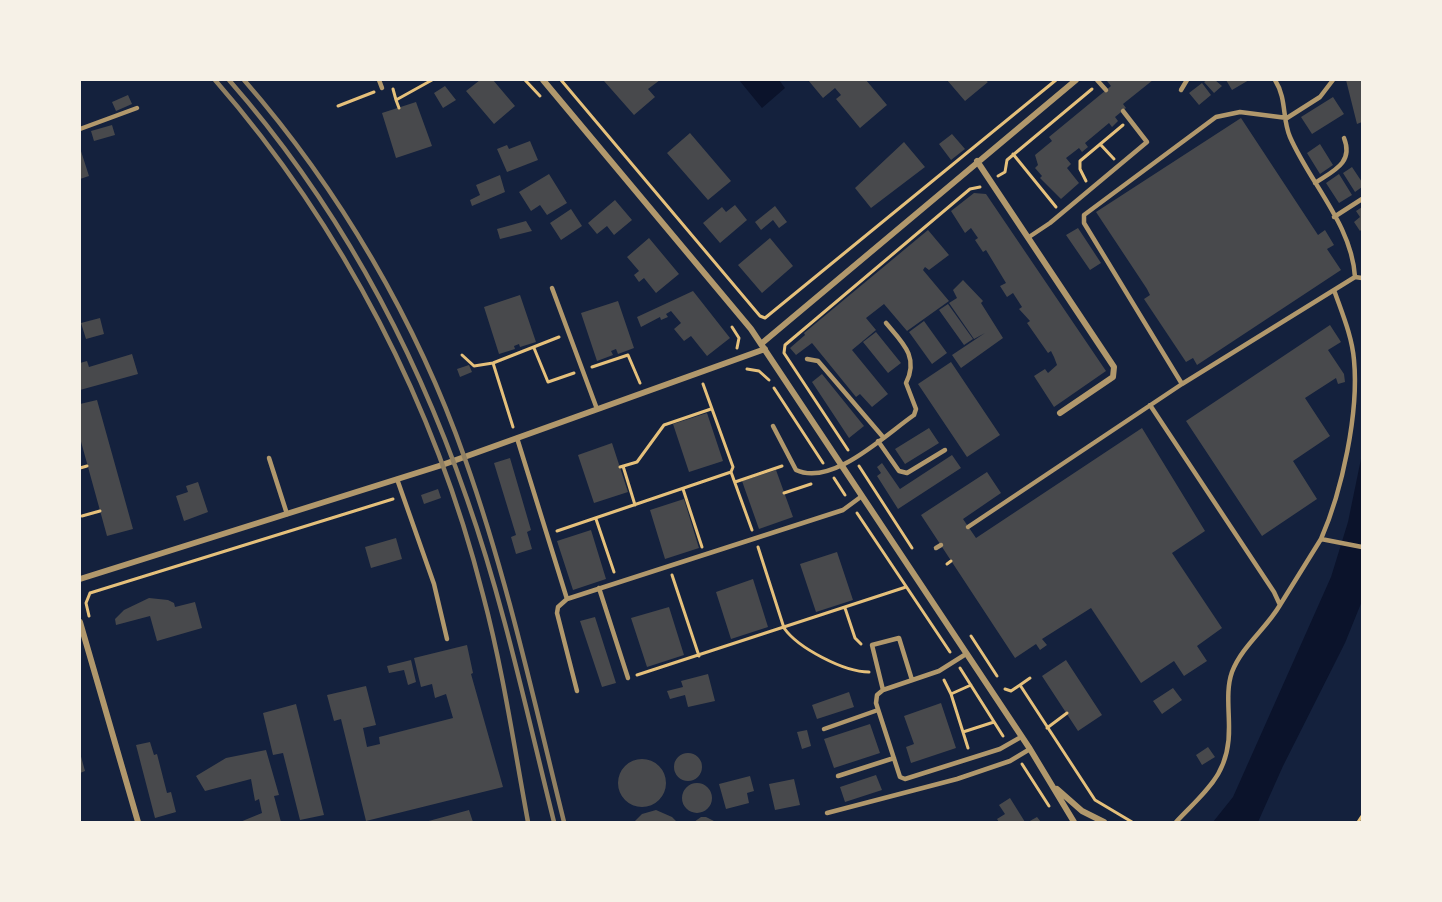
<!DOCTYPE html>
<style>
body{margin:0}
#map{position:relative;width:1442px;height:902px;overflow:hidden;background:#14213d;font-family:Helvetica,sans-serif}
canvas{display:block}
.frame{position:absolute;inset:0;border:81px solid #f6f1e7;pointer-events:none}
</style>
<div id="map">
<canvas width="1442" height="902"></canvas>
<div class="frame"></div>
</div>
<script>
const ctx = document.querySelector('canvas').getContext('2d');
ctx.lineJoin = 'round';
function fillPath(path, color) { ctx.fillStyle = color; ctx.fill(path, 'evenodd'); }
function trace(path, color, width, dash) { ctx.strokeStyle = color; ctx.lineWidth = width; ctx.lineCap = dash ? 'butt' : 'round'; ctx.setLineDash(dash || []); ctx.stroke(path); }
const water = new Path2D(`
 M739 80H779L785 88 762 108Z
 M1362 454V601L1345 643 1283 766 1258 822H1213L1233 797 1331 577 1348 522Z`);
const building = new Path2D(`
 M480 80H493L515 106 494 124 466 91Z
 M606 80H660L648 89 655 97 634 115 604 81Z
 M808 80H866L887 105 860 128 836 99 841 95 835 88 823 98Z
 M947 80H985L988 82 965 101Z
 M1108 80H1153L1123 104 1126 108 1115 117 1118 121 1112 127 1109 123 1085 143 1088 147 1082 152 1079 148 1066 158 1071 164 1067 168 1079 183 1061 199 1040 178 1042 176 1035 168 1038 165 1035 155 1052 141 1049 137 1111 86 1107 81Z
 M1207 80H1215L1222 86 1214 93 1204 82Z
 M1226 80H1249L1232 90Z
 M1346 80H1362V122L1357 124Z
 M1202 83 1211 95 1199 105 1189 93Z
 M445 86 456 100 443 108 434 93Z
 M128 95 132 104 116 111 112 102Z
 M1333 97 1344 114 1312 134 1301 117Z
 M416 102 432 146 396 158 382 113Z
 M1241 118 1318 235 1325 230 1334 245 1327 249 1341 270 1197 365 1193 358 1186 362 1144 299 1150 295 1147 289 1096 212Z
 M112 125 115 135 94 141 91 131Z
 M690 133 731 181 708 200 667 153Z
 M952 134 965 149 951 160 939 144Z
 M530 141 538 160 507 172 497 149 507 145 509 149Z
 M904 142 925 167 871 208 855 188Z
 M1320 144 1333 165 1320 174 1307 153Z
 M80 148 89 176 80 179Z
 M1352 167 1362 182V187L1355 192 1343 173Z
 M549 174 567 203 547 215 540 205 531 211 519 192Z
 M1339 174 1352 195 1339 203 1326 183Z
 M500 175 505 192 472 206 470 200 480 195 476 185Z
 M974 193 986 194 1106 371 1054 407 1034 376 1045 369 1048 373 1057 365 1054 357 1051 351 1048 353 1027 323 1030 321 1019 309 1022 307 1013 293 1007 297 1000 286 1006 283 986 250 983 252 975 240 978 238 971 228 965 233 951 211Z
 M615 200 632 220 614 235 607 226 597 234 588 223Z
 M735 205 747 220 720 243 703 223 722 207 726 212Z
 M775 206 787 222 779 228 773 220 761 230 755 222Z
 M1362 207V229L1360 231 1354 222 1360 217 1356 211Z
 M571 209 582 226 561 240 550 223Z
 M526 221 532 231 500 239 497 229Z
 M1078 228 1101 263 1090 270 1066 235Z
 M928 230 949 255 929 270 925 267 923 270 949 301 907 331 884 304 866 318 876 330 852 350 888 394 872 407 860 394 856 397 812 343 796 355 790 348 805 335 804 333Z
 M649 238 679 274 656 293 644 278 639 282 634 275 639 271 627 257Z
 M770 238 793 266 762 293 738 265Z
 M963 280 983 301 981 303 1003 338 961 368 952 355 985 333 974 339 949 303 957 298 953 290Z
 M693 291 730 338 707 356 691 336 684 341 674 329 681 323 671 311 666 314 668 317 661 320 660 317 641 327 637 317Z
 M520 295 536 342 520 347 519 344 514 346 515 349 499 354 484 307Z
 M618 301 634 348 618 354 616 349 611 351 613 355 597 361 581 313Z
 M948 304 973 339 964 345 939 310Z
 M100 318 104 334 86 339 81 323Z
 M924 321 947 353 932 364 909 332Z
 M1330 325 1341 342 1328 350 1344 374 1345 382 1338 384 1336 378 1305 398 1330 436 1293 461 1317 499 1262 536 1186 421Z
 M876 332 901 363 888 373 863 342Z
 M132 354 138 374 80 390V363L87 361 89 367Z
 M951 362 1000 435 967 457 918 384Z
 M469 365 472 372 460 377 457 369Z
 M822 374 864 426 849 438 812 382Z
 M97 400 133 529 107 536 80 438V404Z
 M707 413 723 461 689 472 673 424Z
 M929 428 939 443 905 464 895 449Z
 M1142 428 1205 531 1172 553 1222 628 1197 646 1207 661 1184 676 1174 661 1141 683 1091 608 1042 639 1047 645 1040 650 1036 644 1015 658 921 515 987 472 1001 493 963 519 976 538Z
 M612 443 628 492 594 503 578 455Z
 M952 455 961 468 898 509 877 476 881 473 877 467 882 463 900 489Z
 M510 458 531 530 527 532 532 549 516 554 511 537 516 535 494 463Z
 M776 470 793 517 759 529 742 481Z
 M198 482 208 512 184 521 176 496 188 492 186 486Z
 M438 489 441 498 424 504 421 495Z
 M684 499 699 548 665 559 650 510Z
 M591 530 606 579 573 590 557 541Z
 M396 538 402 559 371 568 365 547Z
 M837 552 853 600 816 612 800 564Z
 M753 579 768 627 731 639 716 592Z
 M149 598 168 600 174 603 175 607 195 602 202 628 157 641 150 616 116 625 115 619 124 610Z
 M669 607 684 655 647 667 631 618Z
 M595 617 616 683 602 687 580 621Z
 M467 645 473 673 471 674 503 787 366 821 341 719 334 721 327 695 366 686 376 725 363 728 367 747 380 744 379 737 453 718 446 694 435 698 432 684 421 687 414 658Z
 M411 660 416 682 408 685 404 670 389 673 387 666Z
 M1066 660 1102 715 1078 731 1042 676Z
 M708 674 715 701 688 707 685 695 670 699 667 691 683 687 681 681Z
 M1173 688 1182 700 1162 714 1153 701Z
 M849 692 854 707 817 719 812 705Z
 M941 703 956 748 911 763 906 747 914 744 904 716Z
 M296 704 324 815 300 820 283 753 273 755 263 713Z
 M870 724 880 753 834 768 824 739Z
 M807 730 811 746 802 749 797 732Z
 M150 742 154 755 157 754 167 793 171 792 176 812 155 818 136 745Z
 M1208 747 1215 757 1202 765 1196 755Z
 M266 750 279 795 274 796 281 822H240L262 813 259 799 255 801 251 779 205 791 196 776 226 758Z
 M674 767a14 14 0 1 1 28 0a14 14 0 1 1-28 0Z
 M80 753 85 771 80 773Z
 M618 783a24 24 0 1 1 48 0a24 24 0 1 1-48 0Z
 M876 775 882 790 845 802 840 787Z
 M750 776 754 791 747 793 749 803 726 809 719 784Z
 M794 779 800 805 775 810 769 784Z
 M682 798a15 15 0 1 1 30 0a15 15 0 1 1-30 0Z
 M1010 798 1025 822H999L997 819 1005 814 999 805Z
 M469 810 473 822H425Z
 M656 810 672 817 677 822H634L642 814Z
 M701 817H706L716 822H694Z
 M1037 817 1041 822H1028Z`);
const path = new Path2D(`
 M525 80 540 96
 M561 80 760 316 765 318 1056 80
 M393 89 396 100 432 80
 M396 100 399 108
 M338 106 374 92
 M1100 144 1114 159
 M1013 154 1056 207
 M998 176 1005 172 1007 160 1092 89
 M1086 181 1080 169V161L1123 125
 M732 327 739 338 737 348
 M534 348 548 382 574 373
 M462 355 474 366 493 363 559 337
 M493 363 513 427
 M592 367 628 355 640 383
 M747 369 759 371 769 380
 M774 388 823 463
 M848 450 784 353 785 345 970 189 980 187
 M623 466 635 505
 M859 466 912 548
 M620 467 637 462 664 425 711 409
 M80 468 87 466
 M731 472 752 530
 M834 478 845 495
 M735 482 782 466
 M683 489 702 547
 M784 493 811 484
 M857 513 950 652
 M82 516 100 511
 M596 519 614 572
 M557 531 731 472 733 467 703 384
 M758 547 784 628C798 648 844 672 869 672
 M947 564 951 561
 M672 575 699 656
 M845 608 855 638 861 644
 M89 616 86 603 90 593 393 499
 M971 636 997 676
 M960 668 1003 736
 M637 675 906 587
 M944 680 951 694
 M1020 685 1030 678
 M1005 689 1011 691 1020 685 1095 800
 M1047 728 1067 713
 M963 732 994 722
 M968 748 951 694 971 685
 M1022 764 1049 806
 M1095 800 1132 822
 M1358 822 1362 816`);
const service = new Path2D(`
 M379 80 382 88
 M1097 80 1106 90
 M1275 80C1287 99 1282 119 1290 137 1310 183 1352 225 1355 277
 M1181 90 1187 80
 M80 129 137 108
 M1315 183C1333 171 1354 163 1344 138
 M1334 217 1362 199
 M1029 237 1050 223 1147 142 1123 111
 M552 288 597 409
 M807 359 818 361 883 437
 M1182 384 1084 223V215L1216 117 1240 112 1287 118 1320 97 1333 80
 M1150 405 1274 592 1280 605C1266 629 1242 646 1232 672 1226 689 1229 708 1229 727 1230 774 1206 790 1176 822
 M773 426 796 470C832 487 885 435 914 415L916 409 906 383C919 357 903 343 886 323
 M517 438 567 599
 M878 441 899 471 907 473 945 450
 M269 458 287 514
 M397 479 434 584 447 639
 M968 527 1182 384 1355 277 1362 278
 M1321 539C1342 491 1359 413 1354 360 1352 336 1342 313 1334 290
 M936 548 941 545
 M599 588 628 678
 M1280 605 1321 539 1362 547
 M966 654 939 671 883 690 877 695 876 703 900 777 905 779 1000 749 1021 737
 M883 690 872 645 899 638 912 680
 M577 691 557 613 558 607 567 599 843 510 862 496
 M824 729 878 710
 M838 776 894 758
 M827 813 957 779 1010 761 1030 749`);
const minor = new Path2D(`
 M543 80 751 329 1030 749 1074 822
 M977 161 1114 367 1113 377 1060 413
 M761 344 1076 80
 M80 579 442 465 765 349
 M80 622 138 822
 M1057 789 1082 811 1104 822`);
const rail = new Path2D(`
 M215 80C343 227 435 405 483 595 503 670 514 746 528 822
 M229 80C336 202 414 346 467 499 504 604 527 714 554 822
 M244 80C339 189 417 322 465 459 507 577 534 701 564 822`);
fillPath(water, '#0b132b');
fillPath(building, '#48494c');
trace(path, '#e5c07b', 3);
trace(service, '#b1986c', 4.5);
trace(minor, '#b1986c', 6);
trace(rail, '#918062', 4.5);
</script>
